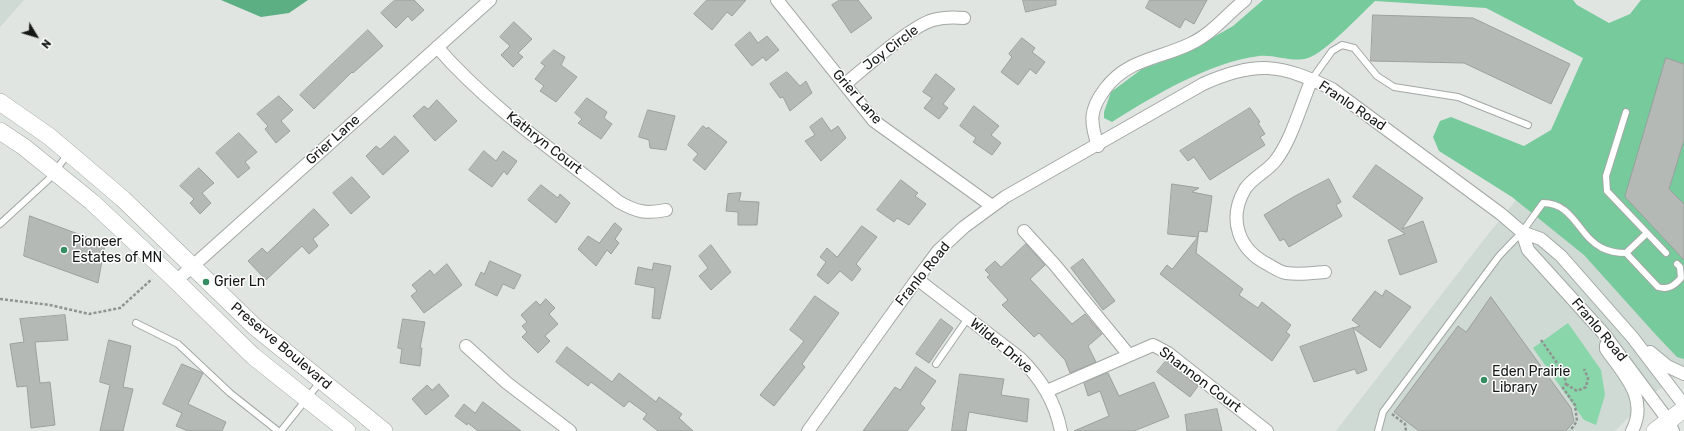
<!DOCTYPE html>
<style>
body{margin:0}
#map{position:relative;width:1684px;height:431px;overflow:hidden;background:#e0e5e2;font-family:Rubik,sans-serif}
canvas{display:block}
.north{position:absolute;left:16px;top:16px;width:40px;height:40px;-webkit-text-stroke:3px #fff;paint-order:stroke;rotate:128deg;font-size:11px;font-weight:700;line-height:16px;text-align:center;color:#161817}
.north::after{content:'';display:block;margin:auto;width:14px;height:18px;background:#161817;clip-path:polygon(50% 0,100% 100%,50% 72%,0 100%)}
</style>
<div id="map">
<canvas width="1684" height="431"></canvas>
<div class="north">N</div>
</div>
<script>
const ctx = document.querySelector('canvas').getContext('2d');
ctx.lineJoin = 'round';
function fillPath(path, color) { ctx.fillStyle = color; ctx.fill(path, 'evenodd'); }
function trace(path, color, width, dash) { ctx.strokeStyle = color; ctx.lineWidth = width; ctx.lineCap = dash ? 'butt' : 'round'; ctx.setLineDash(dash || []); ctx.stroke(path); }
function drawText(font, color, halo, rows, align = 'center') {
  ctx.font = font + ' Rubik,sans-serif'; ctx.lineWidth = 3; ctx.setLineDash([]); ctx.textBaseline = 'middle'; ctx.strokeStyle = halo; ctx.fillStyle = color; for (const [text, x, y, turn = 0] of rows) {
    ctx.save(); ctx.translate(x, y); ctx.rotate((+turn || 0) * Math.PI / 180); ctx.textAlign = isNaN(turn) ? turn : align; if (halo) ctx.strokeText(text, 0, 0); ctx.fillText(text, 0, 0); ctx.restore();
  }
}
const built = new Path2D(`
 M0 0H24L0 27Z
 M1684 0V371L1651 395 1615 431H1336L1486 237 1626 65Z`);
const green = new Path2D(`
 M1568 323 1601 370 1605 395 1596 425 1584 420 1533 348Z`);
const forest = new Path2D(`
 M1263 0H1573L1577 5 1609 23 1630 14 1641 0H1684V359L1677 357 1657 336 1584 255 1512 197 1439 151 1433 137 1440 121 1451 117 1524 146 1551 130 1583 58 1486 8 1375 1C1360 15 1326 52 1308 58 1292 63 1275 54 1259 56 1210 62 1153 96 1112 122L1104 118V112L1111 92 1142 69 1186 53 1233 26Z`);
const water = new Path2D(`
 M221 0H308L289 13 261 17Z`);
const building = new Path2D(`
 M395 0H414L424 10 412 21 408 16 396 28 381 13Z
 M707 0H746L732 16 727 12 712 30 694 14Z
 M840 0H858L872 18 851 33 832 5Z
 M1023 0H1056V5L1026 12Z
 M1150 0H1207L1194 24 1185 19 1180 28 1146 8Z
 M1373 15 1473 18 1570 64 1551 104 1464 63 1371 61Z
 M514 22 532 39 518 53 523 57 513 67 501 55 510 46 500 37Z
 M368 30 383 46 353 73 352 72 314 109 300 95Z
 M750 32 758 43 767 36 779 50 766 61 763 57 752 66 735 45Z
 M1022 38 1035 48 1032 52 1045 62 1036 74 1030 69 1018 85 1001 72 1012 57 1009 54Z
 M554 50 565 57 561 65 577 77 556 102 540 91 544 86 535 79 545 66 541 63Z
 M1666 58 1684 64V140L1669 189 1684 204V260L1625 197Z
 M787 72 800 86 806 81 812 93 790 111 783 97 780 98 770 84Z
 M936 74 955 89 943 104 948 108 939 119 924 108 932 98 923 92Z
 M279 96 293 110 281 121 290 131 276 143 265 129 268 126 257 114Z
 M587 98 607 112 604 118 612 124 601 139 578 123 582 119 575 113Z
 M437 100 457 121 435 141 413 116 424 106 428 109Z
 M974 106 999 126 991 135 1001 143 992 155 973 142 976 138 960 126Z
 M1250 108 1260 122 1258 123 1265 134 1260 137 1265 145 1210 180 1194 157 1188 161 1180 151Z
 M648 110 675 116 666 150 650 148 649 140 639 137Z
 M822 118 831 131 838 126 846 138 821 161 805 141 815 135 810 127Z
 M703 126 707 129 708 127 727 142 705 170 693 160 698 154 688 145Z
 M239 133 257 152 245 162 250 168 238 178 216 153Z
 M395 136 409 151 383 175 366 156 376 146 380 149Z
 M484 151 496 161 503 151 517 161 507 175 504 171 492 187 469 170Z
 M1376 165 1423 198 1402 229 1423 221 1437 262 1400 275 1388 240 1405 234 1353 197Z
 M199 168 214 183 202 193 211 203 200 214 190 203 194 199 180 186Z
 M352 177 370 197 351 214 333 193Z
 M1329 179 1341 202 1336 205 1342 216 1289 247 1284 239 1280 241 1264 215 1295 196Z
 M901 180 918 193 915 196 926 204 909 225 897 218 894 222 877 210Z
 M1172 184 1199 188 1192 192 1212 196 1207 232 1199 231 1198 237 1168 234Z
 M541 185 558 198 560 194 570 203 556 223 528 200Z
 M741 193 739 201 759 202 757 225H738V212L726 211 728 194Z
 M314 209 329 225 313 239 318 246 309 254 302 246 266 280 248 261 262 248 267 253Z
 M30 216 105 244 98 283 24 256Z
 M615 223 622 229 615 239 619 243 611 254 607 250 596 266 578 249 588 236 599 243Z
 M862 226 877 237 856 264 861 269 852 281 840 271 828 284 817 275 826 262 820 257 827 248 837 257Z
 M1198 237 1196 253 1243 289 1239 295 1258 308 1262 302 1291 325 1286 332 1290 335 1272 361 1160 274 1167 265 1172 269Z
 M1026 244 1045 265 1030 279 1072 324 1085 314 1102 334 1088 346 1096 362 1070 373 1065 360 1039 333 1034 337 1002 305 1008 300 987 277 990 275 985 270 995 261 1001 267Z
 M711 245 731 272 711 290 699 276 708 268 699 256Z
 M1083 259 1115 301 1103 310 1071 268Z
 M490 261 521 275 514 289 503 284 497 296 475 285 481 272 484 274Z
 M654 263 671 266 660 319 652 318 655 288 635 284 638 267 652 270Z
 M447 264 462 285 424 313 411 296 417 291 412 285 430 270 434 275Z
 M1386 290 1411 307 1380 348 1353 328 1360 326 1352 320 1375 291 1382 296Z
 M815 296 839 313 802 364 805 367 774 406 760 395 804 341 790 330Z
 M1491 297 1571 408 1574 421 1566 431H1419L1394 412 1458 326 1466 332Z
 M546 299 555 308 549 314 558 324 545 336 550 341 538 353 522 337 527 332 522 326 527 322 521 315 536 301 540 305Z
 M65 315 68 340 35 342 40 383 50 382 55 425 31 428 27 386 17 387 10 344 24 342 20 319Z
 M403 319 425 322 420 348H422L420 366 400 363 402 349 398 348Z
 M941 319 953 328 929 363 916 354Z
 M1353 328 1367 370 1357 374 1355 369 1314 382 1300 347Z
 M109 340 131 346 123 387 133 389 123 431H100L110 385 100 382Z
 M567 347 612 382 619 373 656 402 659 397 682 414 679 418 693 431H658L643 419 647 414 629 401 624 407 591 382 588 386 556 362Z
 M1166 361 1198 386 1190 397 1157 372Z
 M182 364 203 373 188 404 226 422 222 431H188L176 426 182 413 163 404Z
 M916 367 936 381 920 404 925 408 907 431H863L895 387 900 390Z
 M1108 373 1119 396 1154 382 1169 417 1134 431H1074L1109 416 1100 391 1088 396 1084 383Z
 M960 374 1004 379 1001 395 1029 399 1027 422 969 412 966 431H952Z
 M439 384 449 396 426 415 412 399 427 385 432 390Z
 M483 402 508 421 521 431H478L468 423 467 425 455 416 464 404 475 413Z
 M1217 409 1222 431H1187L1185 415Z`);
const path = new Path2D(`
 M0 299 50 305 89 314 120 308 152 279
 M1541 340 1564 373 1566 384 1563 388 1575 405 1577 421 1570 431
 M1566 384 1577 391 1586 387 1588 378 1584 369
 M1392 414 1405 424 1406 431`);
const lane = new Path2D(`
 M1312 79 1332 51 1342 45 1354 48 1377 76 1394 87 1458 97 1528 125
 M0 224 49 179 68 154
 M1647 233 1666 253
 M1626 253 1658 287C1668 290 1674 286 1681 278L1680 267 1677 264
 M136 323 178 344 230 393 278 431
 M936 364 968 318
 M281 431 320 382
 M1378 431 1383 412 1499 256 1522 232 1543 203C1574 203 1578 236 1602 248 1610 252 1618 253 1626 253L1647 233 1607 191 1606 176 1626 112`);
const street = new Path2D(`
 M777 0 874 121 992 206
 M437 47C489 107 557 153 619 202 637 212 646 214 666 210
 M1312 79C1301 104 1292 139 1276 160 1268 171 1253 177 1245 189 1227 220 1239 250 1269 265 1274 268 1280 272 1286 273 1298 275 1313 273 1325 272
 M845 84C865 68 911 26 933 20 944 17 953 17 964 18
 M1098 146C1090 122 1089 110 1105 89 1127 59 1159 59 1190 44 1212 34 1227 14 1245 0
 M1024 231 1055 265 1129 355
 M1522 232 1528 250 1604 334 1668 420 1673 431
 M917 279 1020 358C1041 379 1055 401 1061 431
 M176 281 490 0
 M1606 345V349C1624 375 1649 398 1632 431
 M466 346 507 383 570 431
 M1650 352 1667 366 1684 374
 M1047 391 1153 345 1168 353 1267 431
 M808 431 917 279 938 251 964 227 1005 197 1203 84C1256 60 1281 64 1332 89L1501 214 1522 232 1541 239 1561 256 1633 338 1684 405`);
const secondary = new Path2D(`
 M0 102 50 137 123 199 255 327 384 431
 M0 131 24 147 92 202 169 274 253 356 347 431
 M1655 431 1684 409`);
const markers = [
 [64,250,4,"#348c61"],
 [206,282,4,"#348c61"],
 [1484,380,4,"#348c61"]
];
const streetNames = [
 ["Joy Circle",891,48,-37],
 ["Grier Lane",857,97,49],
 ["Franlo Road",1352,106,34],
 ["Grier Lane",333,140,-42],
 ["Kathryn Court",544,143,38],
 ["Franlo Road",923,274,-51],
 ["Franlo Road",1599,330,50],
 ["Preserve Boulevard",281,346,40],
 ["Wilder Drive",1001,346,40],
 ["Shannon Court",1200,380,37]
];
const poiNames = [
 ["Pioneer",72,242],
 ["Estates of MN",72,258],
 ["Grier Ln",214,282],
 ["Eden Prairie",1492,372],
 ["Library",1492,388]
];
fillPath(built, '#cedad3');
fillPath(green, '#8ad6ab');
fillPath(forest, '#76ca9c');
fillPath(water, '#5baf82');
fillPath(building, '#b4b9b6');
trace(building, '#9ca09e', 1);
trace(lane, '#a3a8a5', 8);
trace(street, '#a3a8a5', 14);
trace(secondary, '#a3a8a5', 18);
trace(path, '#8f9391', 2.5, [3, 2]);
trace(lane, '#fff', 6);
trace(street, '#fff', 12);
trace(secondary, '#fff', 17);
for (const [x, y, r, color] of markers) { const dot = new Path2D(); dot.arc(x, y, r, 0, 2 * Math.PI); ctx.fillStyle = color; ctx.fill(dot); trace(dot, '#fff', 1.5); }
drawText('14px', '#161817', '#fff', streetNames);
drawText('14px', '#161817', '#fff', poiNames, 'left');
</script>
